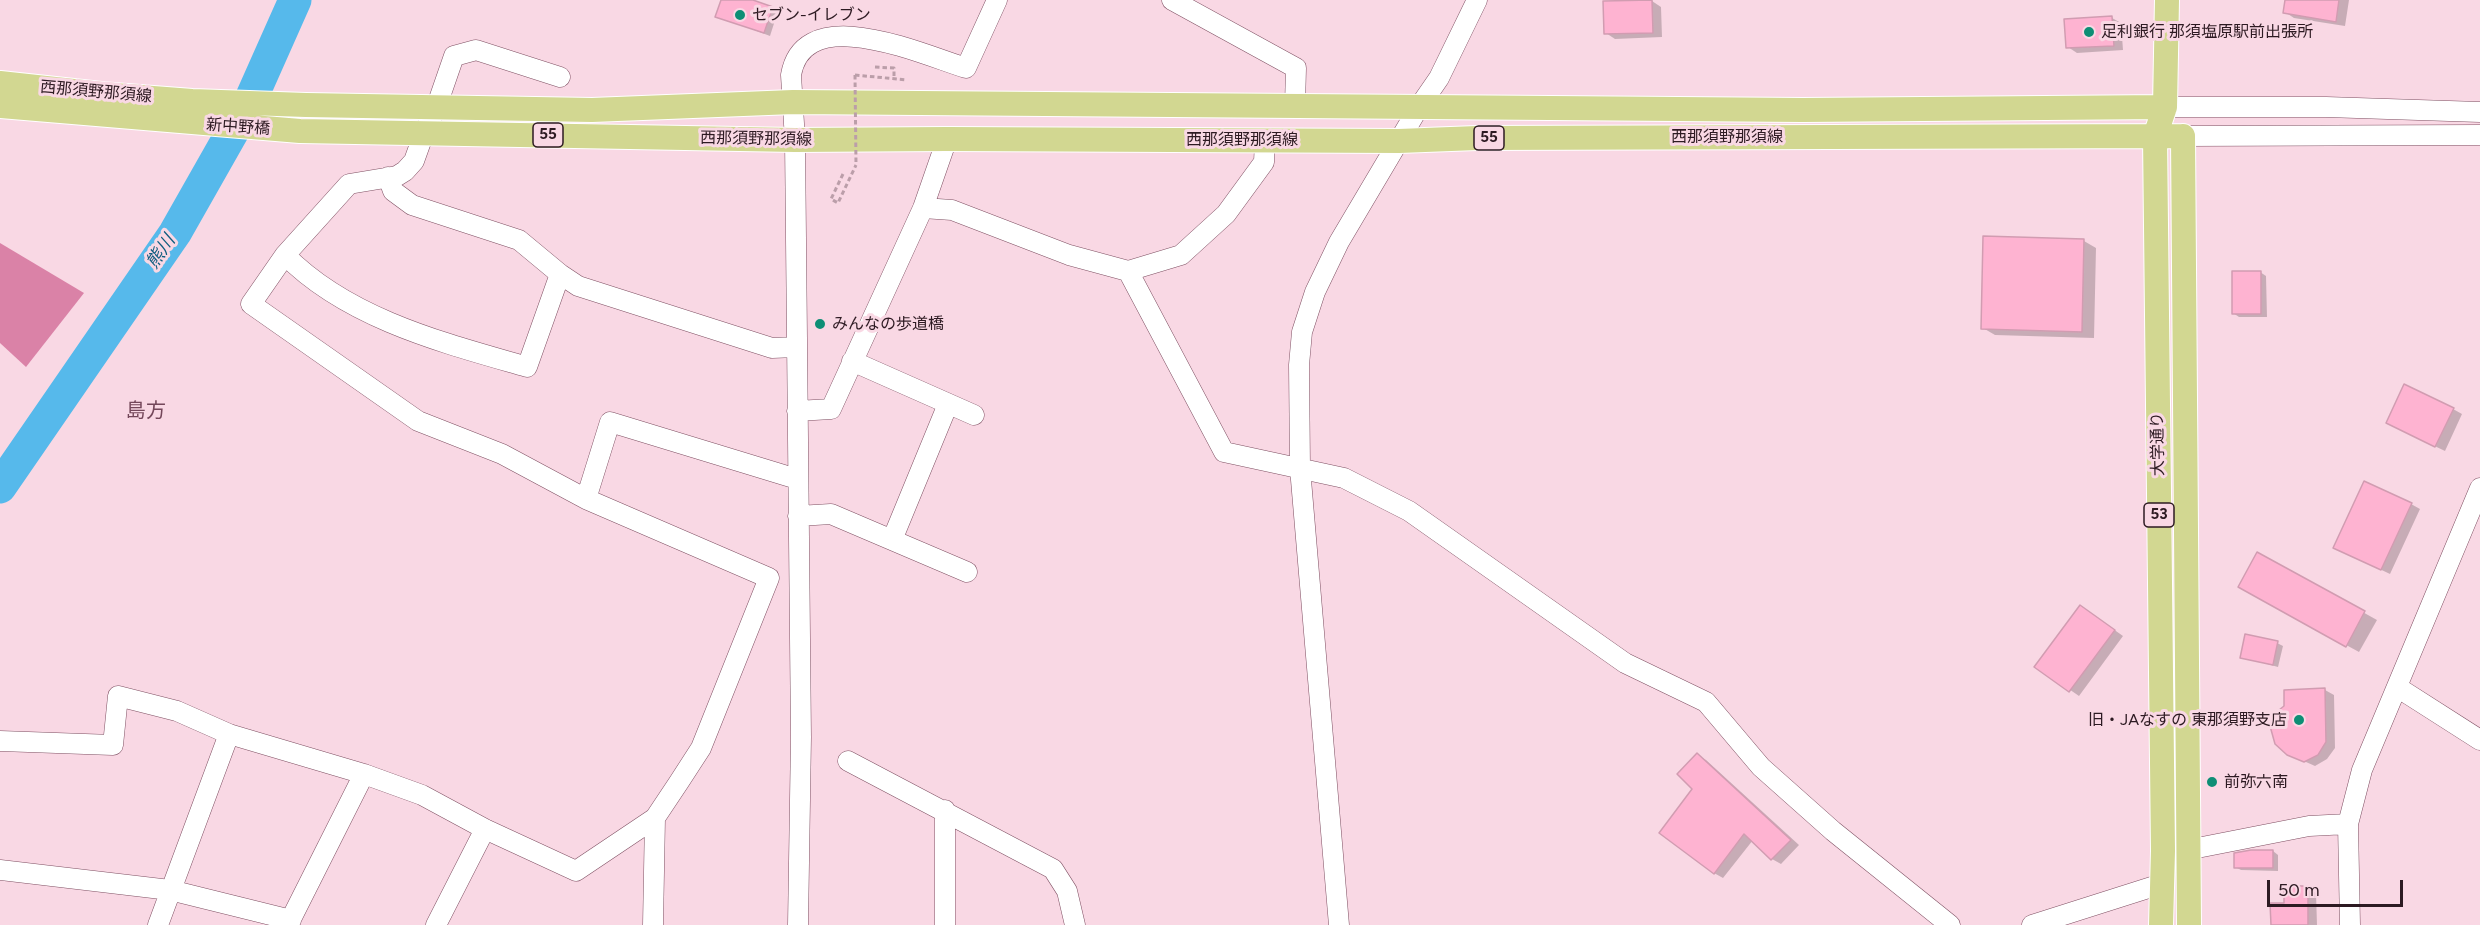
<!DOCTYPE html>
<meta charset="utf-8">
<style>
body{margin:0}
#map{position:relative;width:2480px;height:925px;overflow:hidden;background:#f9d8e4;font-family:Figtree,sans-serif}
canvas{display:block}
.scale{position:absolute;left:2267px;top:880px;width:136px;height:27px;box-sizing:border-box;border:3px solid #2d1a22;border-top:0;padding-left:8px;font-size:18px;line-height:21px;white-space:nowrap;color:#2d1a22;-webkit-text-stroke:4px #f9d8e4;paint-order:stroke}
</style>
<div id="map">
<canvas width="2480" height="925"></canvas>
<div class="scale">50 m</div>
</div>
<script>
const ctx = document.querySelector('canvas').getContext('2d');
ctx.lineJoin = 'round';
function fillPath(path, color) { ctx.fillStyle = color; ctx.fill(path, 'evenodd'); }
function trace(path, color, width, dash) { ctx.strokeStyle = color; ctx.lineWidth = width; ctx.lineCap = dash ? 'butt' : 'round'; ctx.setLineDash(dash || []); ctx.stroke(path); }
function drawText(font, color, halo, rows, align = 'center') {
  ctx.font = font + ' Figtree,"Noto Sans JP",sans-serif'; ctx.lineWidth = 6; ctx.setLineDash([]); ctx.textBaseline = 'middle'; ctx.strokeStyle = halo; ctx.fillStyle = color; for (const [text, x, y, turn = 0] of rows) {
    ctx.save(); ctx.translate(x, y); ctx.rotate((+turn || 0) * Math.PI / 180); ctx.textAlign = isNaN(turn) ? turn : align; if (halo) ctx.strokeText(text, 0, 0); ctx.fillText(text, 0, 0); ctx.restore();
  }
}
const forest = new Path2D(`
 M0 243 84 293 26 367 0 343Z`);
const shadow = new Path2D(`
 M722 0H748L778 11 770 36 717 16Z
 M2287 0H2349L2345 26 2294 18 2285 12Z
 M1652 1 1661 7 1662 37 1615 39 1606 33Z
 M2112 18 2121 23 2123 50 2077 53 2068 47Z
 M2084 241 2096 248 2094 338 1995 335 1983 328Z
 M2260 272 2266 276 2267 317H2239L2233 313Z
 M2453 409 2462 414 2445 451 2397 428Z
 M2411 504 2420 509 2390 574 2344 552Z
 M2258 554 2377 620 2359 652 2240 587Z
 M2089 612 2123 636 2079 696 2037 667Z
 M2277 643 2283 646 2278 667 2242 657Z
 M2325 690 2334 695 2335 748 2327 759 2315 766 2288 754 2285 707Z
 M1697 755 1706 760 1799 845 1781 864 1772 859 1753 840 1723 878 1714 873 1694 789Z
 M2273 851 2278 855V871L2241 870 2235 867Z
 M2307 888 2316 893 2317 925H2272L2285 905Z`);
const river = new Path2D(`
 M0 487 175 233 251 99 295 0`);
const building = new Path2D(`
 M721 0H753L773 7 764 33 715 17Z
 M1652 0 1653 33 1604 34 1603 1Z
 M2285 0H2339L2336 22 2283 13Z
 M2112 16 2114 46 2066 48 2064 19Z
 M1983 236 2084 239 2082 332 1981 329Z
 M2232 271H2261V314H2232Z
 M2404 384 2454 408 2435 447 2386 423Z
 M2364 481 2412 503 2381 570 2333 548Z
 M2257 552 2365 611 2346 647 2238 587Z
 M2080 605 2115 630 2069 692 2034 667Z
 M2245 634 2278 641 2273 665 2240 658Z
 M2325 688 2326 742 2318 755 2304 762 2287 755 2275 744 2270 726 2274 714 2284 706V690Z
 M1697 753 1791 840 1771 860 1744 834 1714 874 1659 833 1692 789 1677 774Z
 M2251 850H2273V868H2234V853Z
 M2284 886H2308V925H2271L2270 903H2284Z`);
const path = new Path2D(`
 M875 67 894 68V79
 M855 75 907 80
 M843 174 831 199 838 203 856 165`);
const minor = new Path2D(`
 M1172 0 1296 68 1295 105
 M2165 107H2326L2480 112
 M2183 136 2480 135
 M923 208 952 210 1069 255 1128 271 1224 452 1344 478 1409 511 1625 663 1706 702 1761 767 1833 831 1950 925
 M285 255C348 319 444 343 527 367L560 274 519 240 412 205 393 191 388 177
 M1128 271 1181 255 1226 214 1264 162 1265 140
 M560 274 578 286 772 348 796 347
 M852 361 974 415
 M797 411 831 409 923 208 947 139
 M586 499 610 422 797 479
 M798 516 831 514 967 572
 M892 540 948 404
 M2397 687 2480 740
 M0 741 113 745 118 696 177 711 229 734 364 774 422 795 485 829 576 871 655 818 679 782 701 748 769 578 586 499 502 454 418 421 251 304 285 255 349 184 397 176 405 171 414 161 424 133 436 108 454 56 476 50 560 77
 M848 761 1053 869 1067 891 1075 925
 M945 810V925
 M2187 850 2309 826 2348 824
 M0 870 170 890 291 920
 M158 925 229 734
 M288 925 364 774
 M436 925 485 829
 M653 925 655 818
 M798 925 801 737 795 140 791 75C804 0 923 55 966 68L997 0
 M1339 925 1300 468 1299 365 1302 332 1315 292 1339 242 1419 107 1439 78 1477 0
 M2032 925 2161 884
 M2350 925 2348 824 2362 770 2480 488`);
const major = new Path2D(`
 M0 83 101 94 192 101 306 105 592 110 793 102 1803 110 2165 107
 M0 106 300 131 795 140 947 139 1399 141 1477 138 2183 136
 M2183 136 2189 925
 M2161 925 2163 851 2155 136 2165 107 2167 0`);
const pathBridge = new Path2D(`
 M855 75 856 165`);
const markers = [
 [740,15,6,"#0e8e75"],
 [2089,32,6,"#0e8e75"],
 [820,324,6,"#0e8e75"],
 [2299,720,6,"#0e8e75"],
 [2212,782,6,"#0e8e75"]
];
const shields = [
 [548,135,30],
 [1489,138,30],
 [2159,515,30]
];
const shieldNames = [
 ["55",548,135],
 ["55",1489,138],
 ["53",2159,515]
];
const poiNames = [
 ["セブン-イレブン",752,15],
 ["足利銀行 那須塩原駅前出張所",2101,32],
 ["みんなの歩道橋",832,324],
 ["旧・JAなすの 東那須野支店",2287,720,"right"],
 ["前弥六南",2224,782]
];
const streetNames = [
 ["西那須野那須線",96,92,5],
 ["新中野橋",238,127,4],
 ["西那須野那須線",1727,137],
 ["西那須野那須線",756,139,1],
 ["西那須野那須線",1242,140],
 ["大学通り",2158,444,-91]
];
const waterNames = [
 ["熊川",161,252,-56]
];
const quarterNames = [
 ["島方",146,411]
];
fillPath(forest, '#da82a7');
fillPath(shadow, '#0003');
trace(river, '#56b9eb', 33);
fillPath(building, '#feb3d1');
trace(building, '#d19cb1', 1.5);
trace(minor, '#7f5063', 21);
trace(major, '#fff', 26);
trace(path, '#bb9ea9', 3, [4.5, 3]);
trace(minor, '#fff', 20);
trace(major, '#d2d791', 24);
trace(pathBridge, '#bb9ea9', 3, [4.5, 3]);
for (const [x, y, r, color] of markers) { const dot = new Path2D(); dot.arc(x, y, r, 0, 2 * Math.PI); ctx.fillStyle = color; ctx.fill(dot); trace(dot, '#f9d8e4', 2); }
for (const [x, y, w] of shields) { const box = new Path2D(); box.roundRect(x - w / 2, y - 12, w, 24, 4.5); ctx.fillStyle = '#f9d8e4'; ctx.fill(box); trace(box, '#2d1a22', 1.5); }
drawText('bold 15px', '#2d1a22', null, shieldNames);
drawText('16px', '#2d1a22', '#f9d8e4', poiNames, 'left');
drawText('16px', '#2d1a22', '#f9d8e4', streetNames);
drawText('italic 18px', '#115e80', '#f9d8e4', waterNames);
drawText('20px', '#74475a', '#f9d8e4', quarterNames);
</script>
